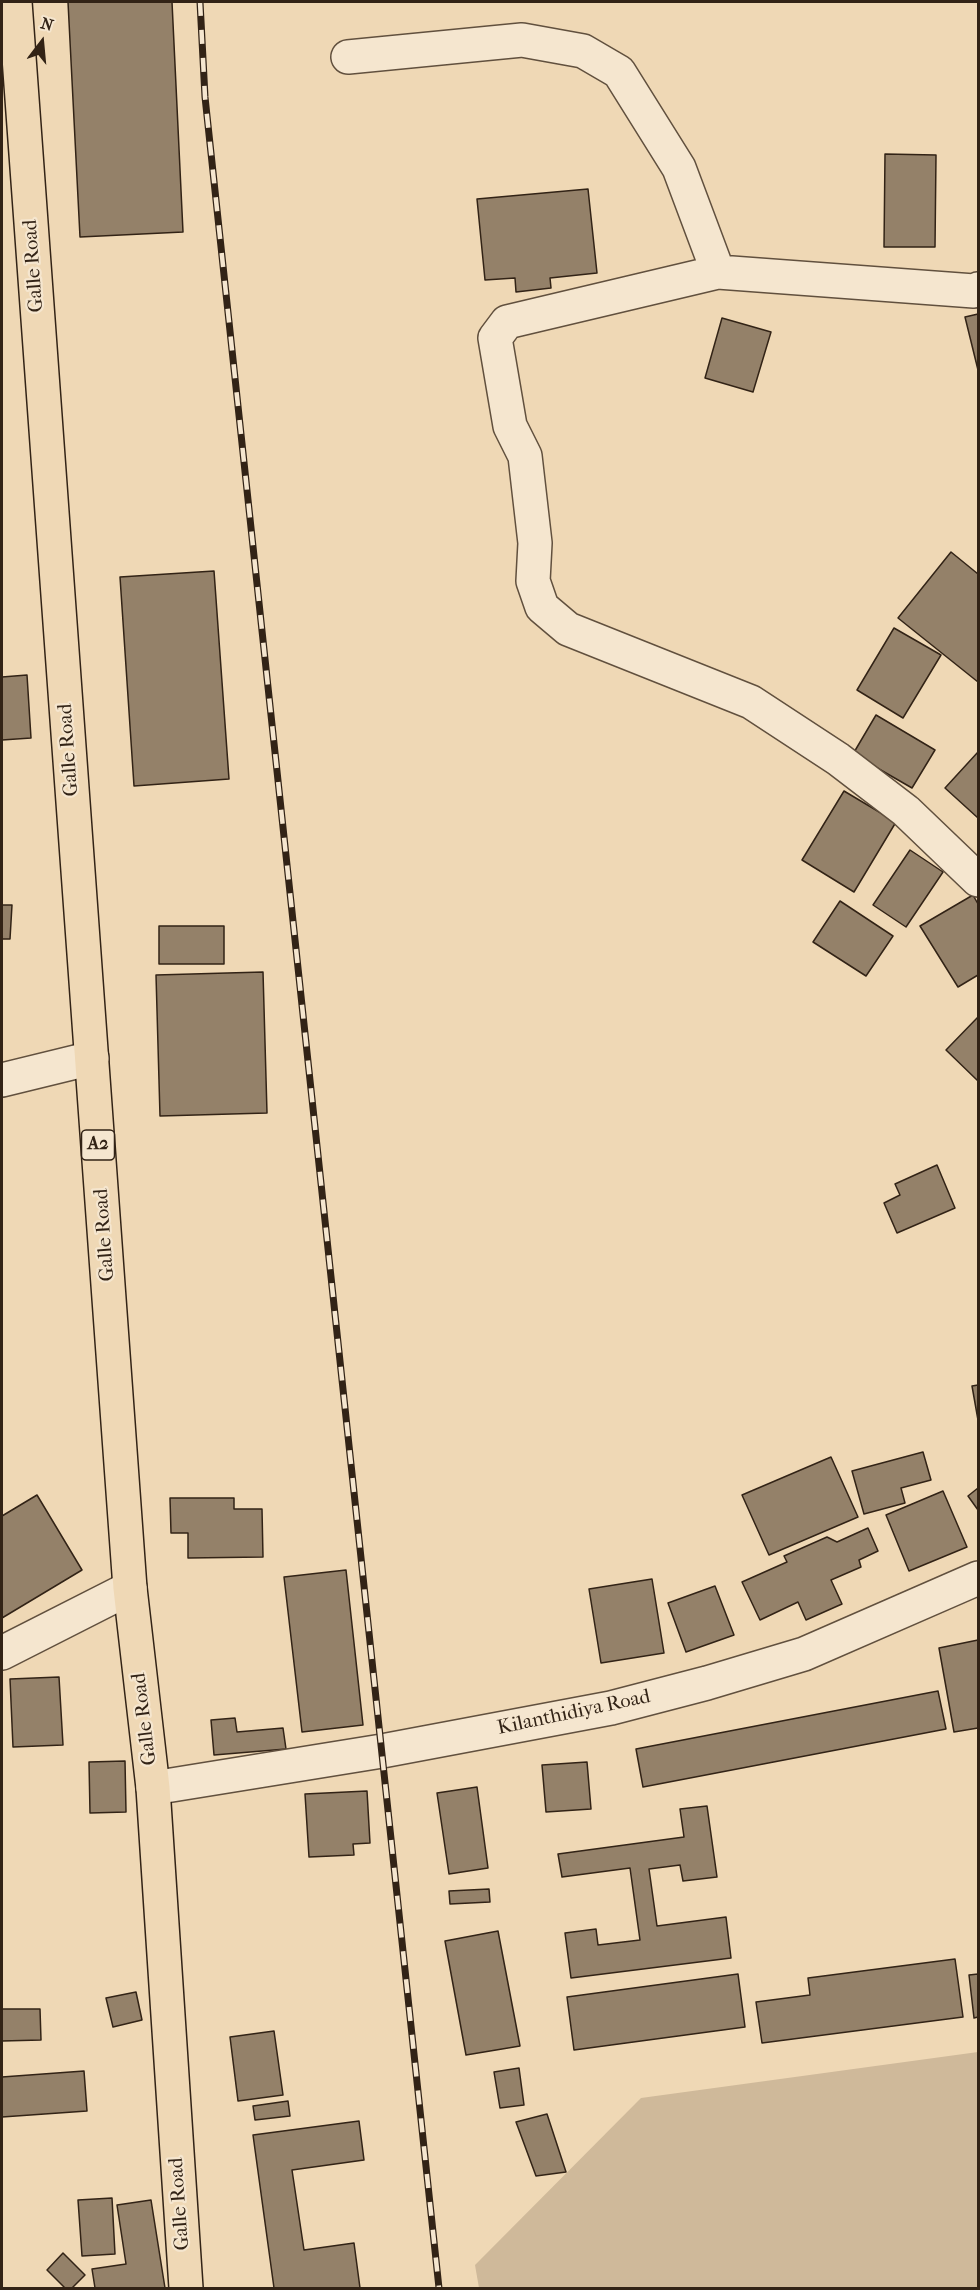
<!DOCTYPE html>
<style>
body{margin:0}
#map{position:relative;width:980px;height:2290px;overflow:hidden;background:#efd8b5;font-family:"IM FELL French Canon",serif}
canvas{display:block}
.frame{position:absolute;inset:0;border:3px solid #322316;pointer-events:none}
.north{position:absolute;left:12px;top:12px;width:60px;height:60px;-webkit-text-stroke:4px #f5e6cf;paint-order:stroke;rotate:16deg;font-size:16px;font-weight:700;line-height:24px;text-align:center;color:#322316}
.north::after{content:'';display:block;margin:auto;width:21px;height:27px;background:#322316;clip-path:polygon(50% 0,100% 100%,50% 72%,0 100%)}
</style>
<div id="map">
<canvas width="980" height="2290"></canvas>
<div class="frame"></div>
<div class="north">N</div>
</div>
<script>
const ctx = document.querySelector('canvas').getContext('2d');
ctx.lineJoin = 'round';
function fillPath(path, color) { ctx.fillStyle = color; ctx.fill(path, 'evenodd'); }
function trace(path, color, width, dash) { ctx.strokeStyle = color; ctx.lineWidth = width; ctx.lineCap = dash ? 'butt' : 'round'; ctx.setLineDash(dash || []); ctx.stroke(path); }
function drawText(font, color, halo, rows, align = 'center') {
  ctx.font = font + ' "IM FELL French Canon",serif'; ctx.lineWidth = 4.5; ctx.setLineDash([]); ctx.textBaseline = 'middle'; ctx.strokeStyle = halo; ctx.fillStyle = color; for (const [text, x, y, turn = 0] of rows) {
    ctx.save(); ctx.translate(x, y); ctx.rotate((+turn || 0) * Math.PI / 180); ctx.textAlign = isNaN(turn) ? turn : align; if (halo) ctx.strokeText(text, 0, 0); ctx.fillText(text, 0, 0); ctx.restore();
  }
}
const green = new Path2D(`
 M978 2052V2288H479L475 2265 641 2098Z`);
const building = new Path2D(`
 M68 2H172L183 232 80 237Z
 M885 154 936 155 935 247H884Z
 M588 189 597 273 550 278 551 288 516 292 515 278 485 280 477 199Z
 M978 314V370L965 317Z
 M722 318 771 332 753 392 705 378Z
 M951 552 978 574V682L898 618Z
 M214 571 229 779 134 786 120 577Z
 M894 628 941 655 903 718 857 690Z
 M27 675 31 738 2 740V677Z
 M876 715 935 750 912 788 853 754Z
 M978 752V818L945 788Z
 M844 791 896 822 854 892 802 860Z
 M910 850 943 872 906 927 873 905Z
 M973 895 978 904V975L958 987 920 926Z
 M840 901 893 936 866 976 813 942Z
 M2 905H12L10 939H2Z
 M159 926H224V964H159Z
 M263 972 267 1113 160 1116 156 975Z
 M978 1017V1081L946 1050Z
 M937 1165 955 1208 897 1233 884 1203 900 1195 895 1184Z
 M978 1385V1420L972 1386Z
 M923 1452 931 1480 901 1488 905 1503 864 1514 852 1471Z
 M831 1457 858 1517 769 1555 742 1495Z
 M978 1488V1510L968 1496Z
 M943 1491 967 1547 909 1571 886 1515Z
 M37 1495 82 1570 2 1618V1516Z
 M170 1498H234V1509H262L263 1557 188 1558V1533H171Z
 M868 1528 878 1551 859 1560 861 1567 831 1580 842 1604 806 1620 798 1602 760 1620 742 1582 787 1562 784 1556 827 1537 837 1542Z
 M346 1570 363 1725 302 1732 284 1577Z
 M652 1579 664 1653 601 1663 589 1589Z
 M715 1586 734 1635 686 1652 668 1603Z
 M978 1640V1728L954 1732 939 1648Z
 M59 1677 63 1745 13 1747 10 1679Z
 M938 1691 946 1729 643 1787 636 1749Z
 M235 1718 237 1732 283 1728 286 1749 214 1755 211 1720Z
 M125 1761 126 1812 90 1813 89 1762Z
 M587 1762 591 1809 546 1812 542 1765Z
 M477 1787 488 1868 449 1874 437 1793Z
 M367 1791 370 1843 353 1844 354 1855 309 1857 305 1794Z
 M707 1806 717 1877 683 1881 680 1865 649 1869 657 1926 726 1917 731 1958 571 1978 565 1933 596 1929 598 1945 640 1940 630 1868 562 1877 558 1854 684 1837 680 1809Z
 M489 1889 490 1902 450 1904 449 1891Z
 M498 1931 520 2046 466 2055 445 1941Z
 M955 1959 963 2017 762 2043 756 2002 810 1995 808 1978Z
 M738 1974 745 2027 574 2050 567 1997Z
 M978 1974V2017L974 2018 969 1975Z
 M136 1992 142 2020 113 2027 106 1998Z
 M2 2009H40L41 2040 2 2041Z
 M274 2031 283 2095 238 2101 230 2037Z
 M519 2068 524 2105 500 2108 494 2072Z
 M84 2071 87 2111 2 2117V2077Z
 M288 2101 290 2116 255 2120 253 2106Z
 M547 2114 566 2172 536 2176 516 2122Z
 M359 2121 364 2160 292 2170 304 2250 354 2243 360 2288H274L253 2135Z
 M112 2198 115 2254 82 2256 78 2200Z
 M151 2200 165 2288H95L92 2269 126 2264 117 2205Z
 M63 2253 85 2275 72 2288H65L47 2270Z`);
const minor = new Path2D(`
 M348 57 522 40 583 51 619 72 679 168 718 272
 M978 289 974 291 718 272 507 322 495 338 510 426 525 456 535 543 533 581 542 607 568 629 751 702 838 759 906 811 978 880
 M2 1080 92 1058
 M2 1653 130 1588
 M153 1788 382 1751 611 1708 707 1683 804 1654 978 1578`);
const highway = new Path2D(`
 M15 2 130 1588 153 1788 186 2288`);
const rail = new Path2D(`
 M200 2 205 97 439 2288`);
const shields = [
 [98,1145,33]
];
const shieldNames = [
 ["A2",98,1145]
];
const streetNames = [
 ["Galle Road",34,266,-94],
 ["Galle Road",69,750,-94],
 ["Galle Road",105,1235,-94],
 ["Kilanthidiya Road",574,1713,-12],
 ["Galle Road",145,1719,-97],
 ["Galle Road",180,2204,-94]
];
fillPath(green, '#cfb99a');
fillPath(building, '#948169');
trace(building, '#322316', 1.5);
trace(minor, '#61503e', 36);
trace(highway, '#322316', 36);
trace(minor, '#f5e6cf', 33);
trace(highway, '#efd8b5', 33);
trace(rail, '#322316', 7);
trace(rail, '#f5e6cf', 4.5, [14]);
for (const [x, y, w] of shields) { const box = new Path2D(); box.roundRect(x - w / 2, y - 15, w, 30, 4.5); ctx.fillStyle = '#f5e6cf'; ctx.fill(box); trace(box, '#322316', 1.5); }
drawText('bold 18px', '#322316', null, shieldNames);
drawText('20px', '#322316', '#f5e6cf', streetNames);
</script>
